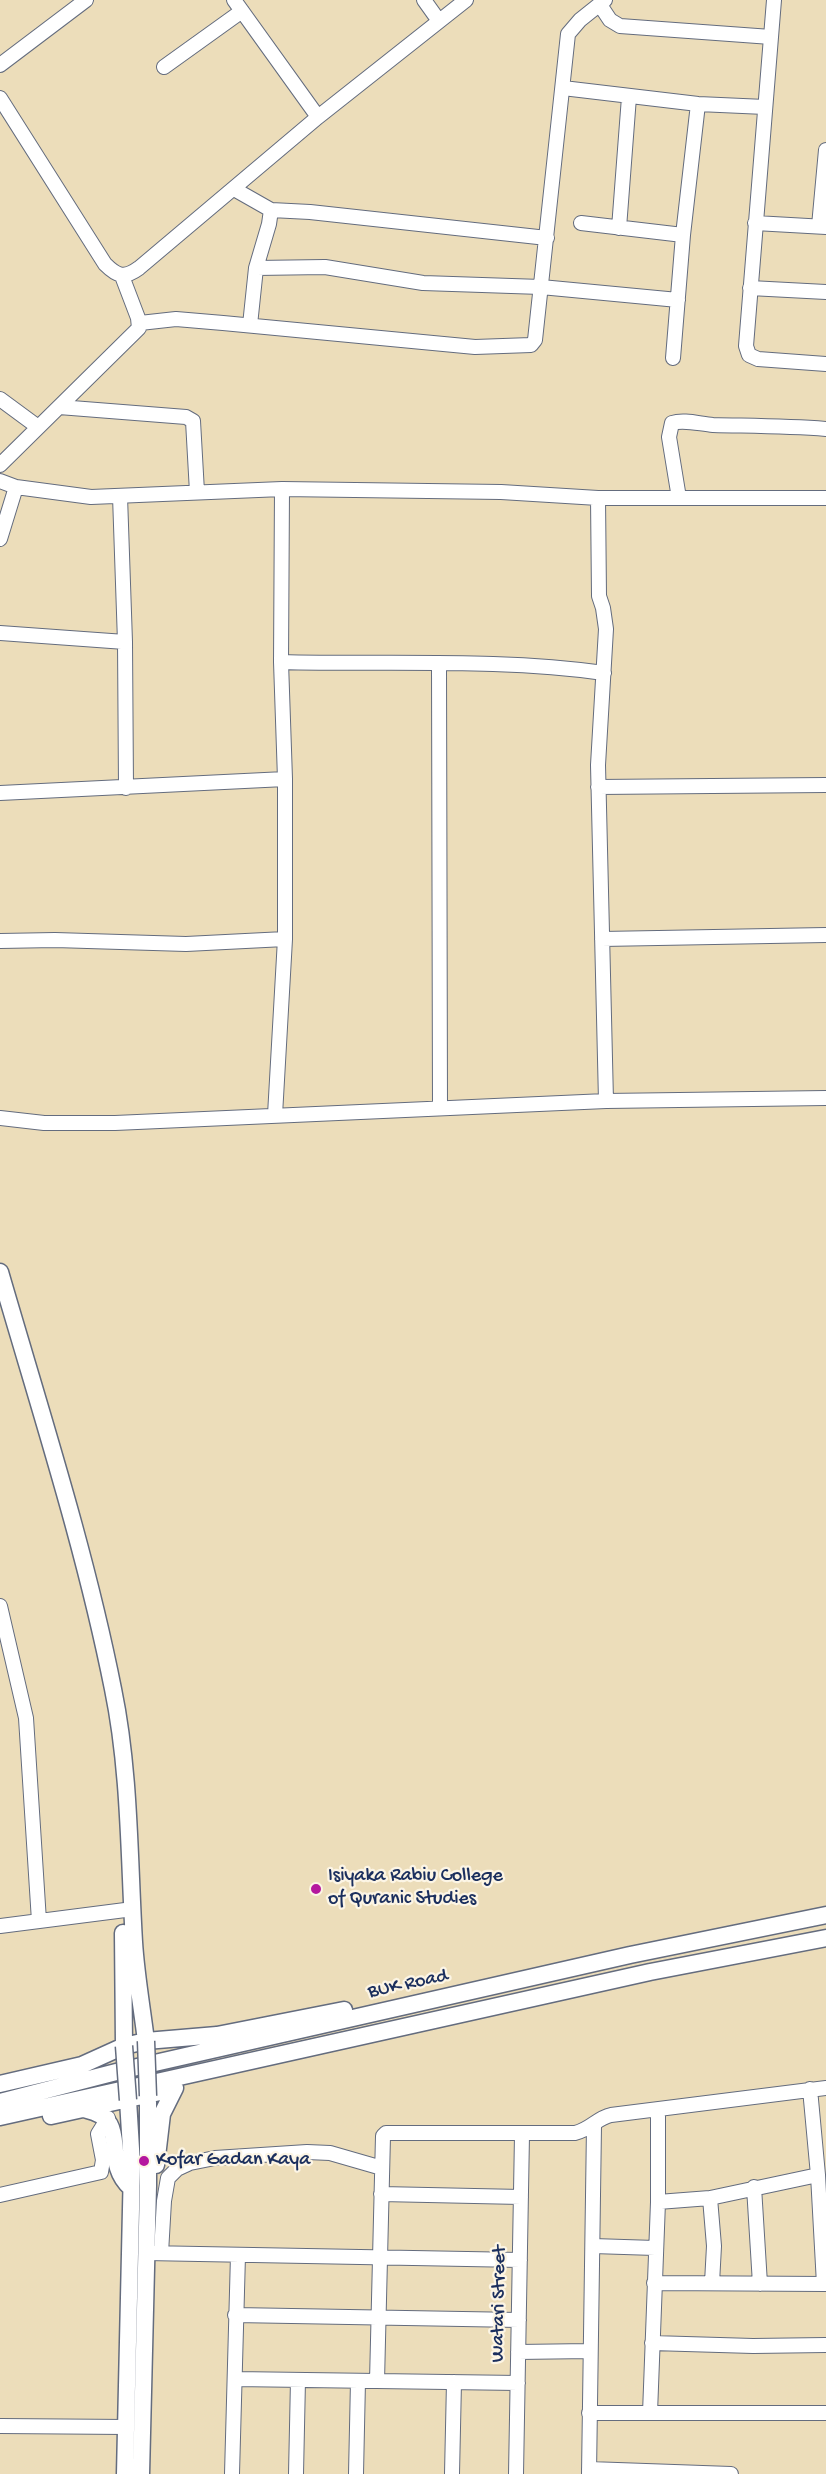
<!DOCTYPE html>
<style>
body{margin:0}
canvas{display:block;background:#ecddba}
</style>
<canvas width="826" height="2474"></canvas>
<script>
const ctx = document.querySelector('canvas').getContext('2d');
ctx.lineJoin = 'round';
function trace(path, color, width, dash) { ctx.strokeStyle = color; ctx.lineWidth = width; ctx.lineCap = dash ? 'butt' : 'round'; ctx.setLineDash(dash || []); ctx.stroke(path); }
function drawText(font, color, halo, rows, align = 'center') {
  ctx.font = font + ' "Gochi Hand",sans-serif'; ctx.lineWidth = 4.5; ctx.setLineDash([]); ctx.textBaseline = 'middle'; ctx.strokeStyle = halo; ctx.fillStyle = color; for (const [text, x, y, turn = 0] of rows) {
    ctx.save(); ctx.translate(x, y); ctx.rotate((+turn || 0) * Math.PI / 180); ctx.textAlign = isNaN(turn) ? turn : align; if (halo) ctx.strokeText(text, 0, 0); ctx.fillText(text, 0, 0); ctx.restore();
  }
}
const minor = new Path2D(`
 M234 0 318 117
 M424 0 439 21
 M774 0 746 346 749 355 758 359 826 364
 M600 5 610 20 620 26 771 37
 M0 65 86 0
 M164 67 242 11
 M563 88 698 104 765 107
 M0 98 105 264C117 276 124 279 139 268L318 117 466 0
 M234 189 271 210 310 212 547 238
 M581 223 683 235
 M755 223 826 227
 M819 226 826 150
 M619 228 629 97
 M256 268 325 267 423 283 541 287 678 300
 M750 288 826 292
 M140 323 176 319 223 323 475 347 531 345 535 340 568 34 580 20 605 0
 M250 325 256 268 269 224 271 210
 M673 358 683 235 698 104
 M0 399 38 427
 M59 407 186 417 193 421 197 492
 M0 465 139 328 138 318 122 276
 M0 481 16 487 91 497 282 489 501 492 598 498H826
 M120 496 125 642 126 788
 M598 498 599 596 603 608 606 629 598 765 606 1101
 M679 498 669 437 672 423C684 419 700 424 713 425 751 426 788 426 826 429
 M0 539 16 487
 M0 633 125 642
 M281 662C388 665 497 658 604 673
 M439 664 440 1108
 M598 787 826 785
 M0 793 285 779
 M602 939 826 935
 M0 941 55 940 186 944 285 939
 M275 1115 285 939V779L281 662 282 489
 M0 1118 44 1123H115L606 1101 826 1098
 M0 1606 26 1718 39 1921
 M0 1926 133 1909
 M810 2089 818 2175 824 2284
 M754 2187 760 2284
 M381 2194 521 2197
 M0 2195 101 2172 103 2160 98 2134 108 2118
 M710 2198 714 2246 712 2283
 M658 2202 710 2198 818 2175
 M593 2246 655 2248
 M146 2253 520 2260
 M161 2253 164 2201 168 2178 177 2169 190 2163 215 2158 307 2152 330 2153 382 2168
 M654 2283 826 2284
 M235 2315 519 2320
 M652 2343 753 2346 826 2345
 M518 2352 589 2351
 M235 2379 518 2383
 M377 2381 383 2136 386 2133H575C591 2129 597 2118 611 2115L826 2088
 M589 2413H826
 M650 2413 658 2202V2109
 M0 2426 127 2427
 M589 2469 731 2474
 M232 2474 238 2255
 M296 2474 298 2380
 M356 2474 358 2381
 M452 2474 454 2382
 M516 2474 522 2135
 M589 2474 594 2126`);
const major = new Path2D(`
 M0 1272C40 1410 85 1548 113 1689 130 1771 129 1858 134 1942 136 1975 142 2008 146 2041
 M123 1933 124 2046
 M0 2084 82 2065 124 2046 146 2041 217 2035 344 2010
 M0 2102 124 2070 630 1955 826 1915
 M87 2110C132 2120 100 2161 131 2188
 M51 2116 160 2092
 M0 2117 650 1972 826 1938
 M156 2165 162 2114 175 2088
 M125 2474 132 2165 128 2100
 M141 2474 148 2186V2096`);
const majorBridge = new Path2D(`
 M146 2041 148 2096
 M124 2046 128 2100`);
const markers = [
 [316,1889,6,"#b5179e"],
 [144,2161,6,"#b5179e"]
];
const poiNames = [
 ["Isiyaka Rabiu College",328,1877],
 ["of Quranic Studies",328,1900],
 ["Kofar Gadan Kaya",156,2161]
];
const streetNames = [
 ["BUK Road",408,1985,-12],
 ["Watari Street",500,2304,-89]
];
trace(minor, '#646c7e', 16);
trace(major, '#646c7e', 19);
trace(minor, '#fff', 14);
trace(major, '#fff', 16);
trace(majorBridge, '#646c7e', 19, []);
trace(majorBridge, '#fff', 16);
for (const [x, y, r, color] of markers) { const dot = new Path2D(); dot.arc(x, y, r, 0, 2 * Math.PI); ctx.fillStyle = color; ctx.fill(dot); trace(dot, '#fcf5e5', 2); }
drawText('20px', '#1b2f5e', '#fcf5e5', poiNames, 'left');
drawText('20px', '#1b2f5e', '#fcf5e5', streetNames);
</script>
